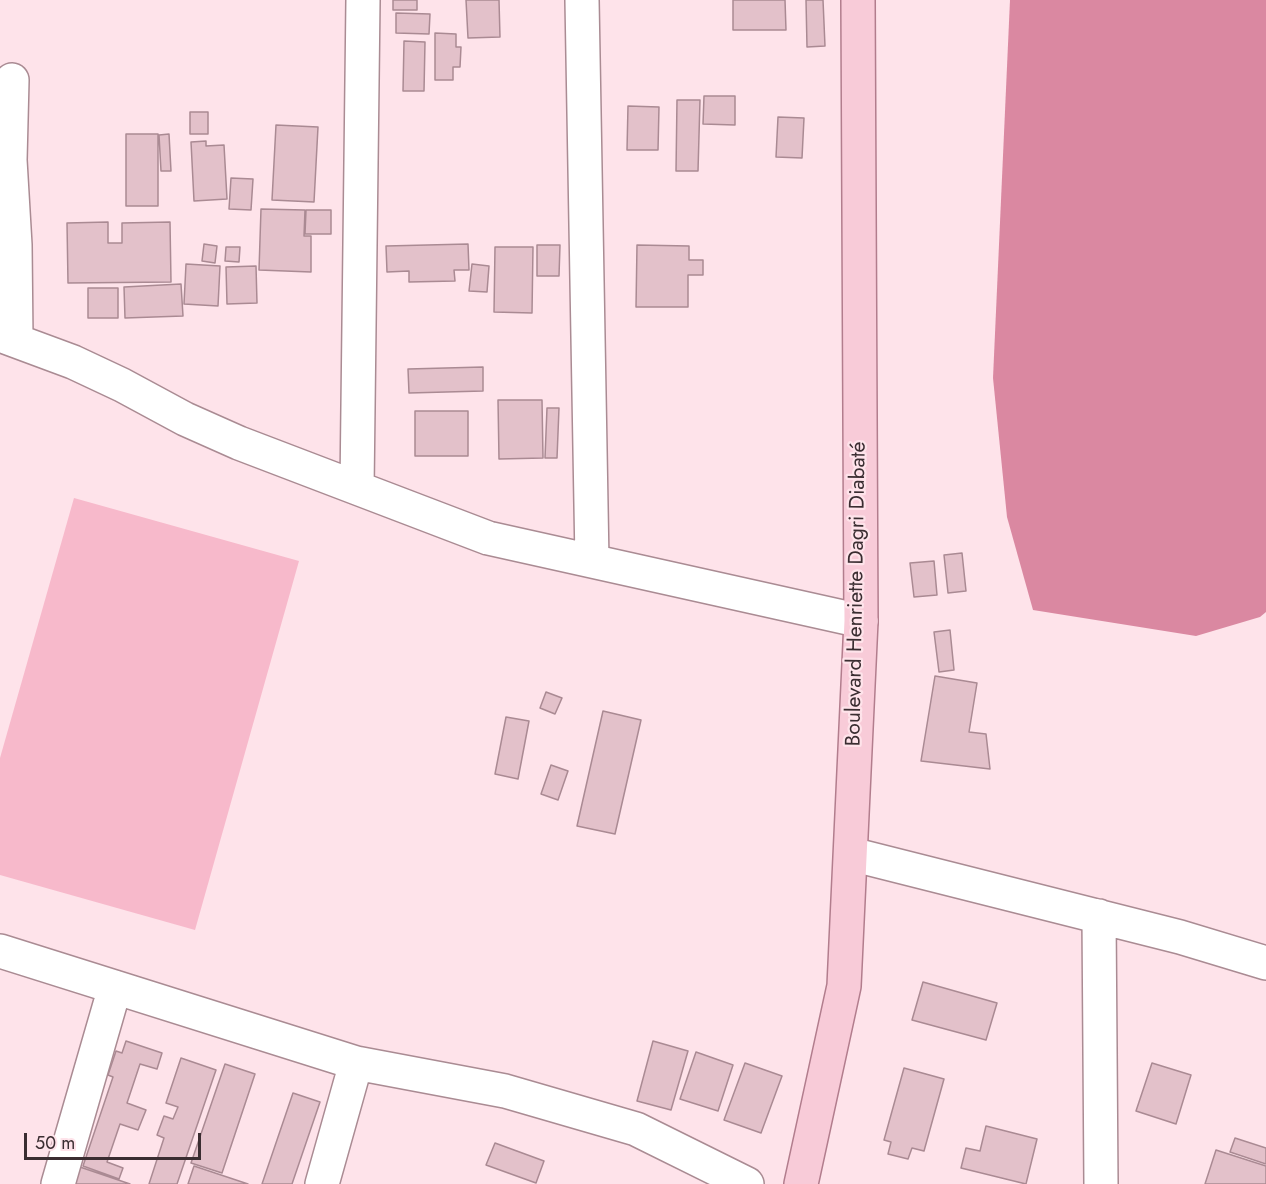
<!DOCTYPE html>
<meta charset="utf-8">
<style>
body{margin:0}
#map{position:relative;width:1266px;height:1184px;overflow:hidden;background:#fee3ea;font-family:Jost,sans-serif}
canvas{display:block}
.scale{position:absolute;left:24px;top:1133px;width:177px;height:27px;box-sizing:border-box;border:3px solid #3a2d31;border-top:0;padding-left:8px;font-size:18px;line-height:21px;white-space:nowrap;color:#3a2d31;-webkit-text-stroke:4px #fee3ea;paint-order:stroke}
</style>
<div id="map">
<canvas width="1266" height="1184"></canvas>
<div class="scale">50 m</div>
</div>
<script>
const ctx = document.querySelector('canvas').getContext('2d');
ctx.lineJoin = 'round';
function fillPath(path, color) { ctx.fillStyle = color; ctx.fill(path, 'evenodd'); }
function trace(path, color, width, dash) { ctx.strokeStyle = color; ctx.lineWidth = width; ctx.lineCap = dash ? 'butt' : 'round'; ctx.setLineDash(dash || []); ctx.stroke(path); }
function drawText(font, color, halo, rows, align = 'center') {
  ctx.font = font + ' Jost,sans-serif'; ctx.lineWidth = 4.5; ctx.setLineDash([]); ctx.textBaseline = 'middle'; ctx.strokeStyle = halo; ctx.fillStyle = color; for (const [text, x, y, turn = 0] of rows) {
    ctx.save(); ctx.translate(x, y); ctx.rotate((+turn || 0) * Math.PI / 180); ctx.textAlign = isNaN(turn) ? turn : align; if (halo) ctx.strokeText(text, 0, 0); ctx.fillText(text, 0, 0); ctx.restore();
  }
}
const green = new Path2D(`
 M74 498 299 561 195 930 0 875V758Z`);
const water = new Path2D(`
 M1010 0H1266V612L1260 617 1196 636 1033 610 1007 517 993 378Z`);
const building = new Path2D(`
 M393 0H417V10H393Z
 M466 0H499L500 37 468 38Z
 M733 0H785L786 30H733Z
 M806 0H823L825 46 807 47Z
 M396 13 430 14 429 34 396 33Z
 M435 33 456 34V47H461L460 67H453V80H435Z
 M404 41 425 42 424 91H403Z
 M704 96H735V125L703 124Z
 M677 100H700L698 171H676Z
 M628 106 659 107 658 150H627Z
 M190 112H208V134H190Z
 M778 117 804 118 802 158 776 157Z
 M276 125 318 127 314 202 272 200Z
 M126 134H158V206H126Z
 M169 134 171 171H161L159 135Z
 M206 141V146L224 145 227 199 194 201 191 142Z
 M231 178 253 179 251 210 229 209Z
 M261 209 305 210 304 236H311V272L259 270Z
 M306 210H331V234H305Z
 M108 222V243H122V223L170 222 171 282 68 283 67 223Z
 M204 244 217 246 215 263 202 261Z
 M468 244 469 270H454L455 281 409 282V271L387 272 386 246Z
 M537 245H560L559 276H537Z
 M637 245 689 246V260H703V275H688V307H636Z
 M226 247H240L239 262 225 261Z
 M495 247H533L532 313 494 312Z
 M186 264 220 266 218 306 184 304Z
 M472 264 489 266 487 292 469 291Z
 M256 266 257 303 227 304 226 267Z
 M181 284 183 316 125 318 124 287Z
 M88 288H118V318H88Z
 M483 367V391L409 393 408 369Z
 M498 400H542L543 458 499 459Z
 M547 408H559L557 458H545Z
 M415 411H468V456H415Z
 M962 553 966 591 948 593 944 555Z
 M934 561 937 595 914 597 910 563Z
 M950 630 954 670 939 672 934 632Z
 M935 676 977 683 969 732 986 734 990 769 921 761Z
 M546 692 562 698 555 714 540 708Z
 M603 711 641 720 615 834 577 826Z
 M506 717 529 721 518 779 495 774Z
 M551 765 568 771 558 800 541 794Z
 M923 982 997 1003 986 1040 912 1020Z
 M126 1041 162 1053 157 1069 140 1064 127 1103 146 1110 138 1130 120 1124 107 1162 123 1168 119 1179 83 1166 113 1077 108 1075 116 1051 122 1053Z
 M653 1041 688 1051 671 1110 637 1101Z
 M696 1052 733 1065 718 1111 680 1099Z
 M181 1058 216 1070 177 1184H149L164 1138 157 1135 164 1116 173 1119 178 1107 166 1103Z
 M745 1063 782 1076 761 1133 724 1120Z
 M1152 1063 1191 1075 1176 1124 1136 1111Z
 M225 1064 255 1074 222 1173 191 1163Z
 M904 1068 944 1079 924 1151 912 1148 908 1159 888 1154 891 1142 884 1140Z
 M293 1093 320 1102 292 1184H262Z
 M986 1126 1037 1139 1026 1184 961 1168 966 1148 980 1151Z
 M1235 1138 1266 1148V1164L1230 1152Z
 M495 1143 544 1161 536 1183 486 1165Z
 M1216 1150 1266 1166V1184H1205Z
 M194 1166 248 1184H188Z
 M80 1167 130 1184H74Z`);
const minor = new Path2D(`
 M582 0 592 561
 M12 80 10 160 15 245 16 340
 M0 335 73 362 122 385 185 419 239 443 488 538 861 621
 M357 488 363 0
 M851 854 1180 937 1266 963
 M1099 916 1101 1184
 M0 951 356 1063 505 1091 636 1129 747 1184
 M58 1184 115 987
 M322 1184 356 1063`);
const major = new Path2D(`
 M801 1184 844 986 861 621 858 0`);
const streetNames = [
 ["Boulevard Henriette Dagri Diabaté",857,594,-89]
];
fillPath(green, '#f7b9cb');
fillPath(water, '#da88a1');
fillPath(building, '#e3c1ca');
trace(building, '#aa8a93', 1.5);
trace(minor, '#aa8b93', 36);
trace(major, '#b27d8d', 36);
trace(minor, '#fff', 33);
trace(major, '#f8cbd8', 33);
drawText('21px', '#3a2d31', '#fee3ea', streetNames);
</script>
